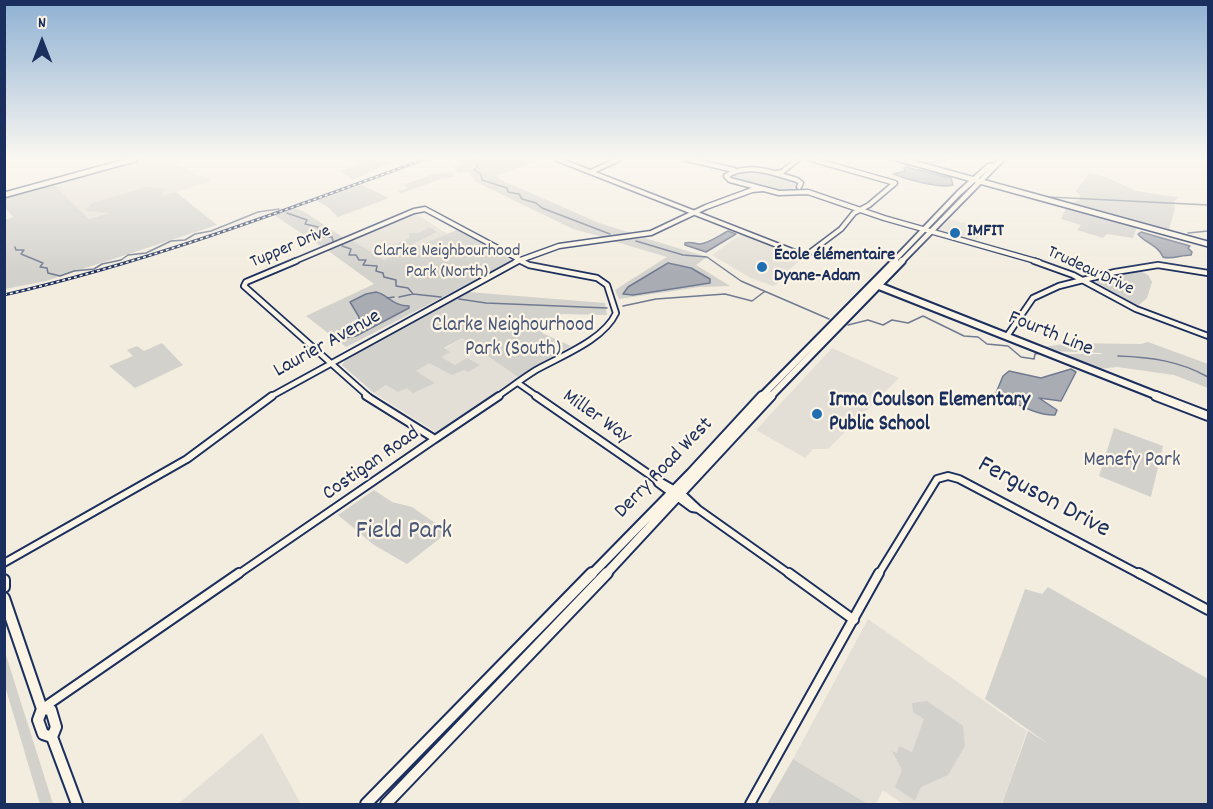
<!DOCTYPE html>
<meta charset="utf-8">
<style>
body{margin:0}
#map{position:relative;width:1213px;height:809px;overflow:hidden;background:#f3ede0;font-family:Dekko,sans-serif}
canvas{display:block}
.frame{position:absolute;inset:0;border:6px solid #1b2f5e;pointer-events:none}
.north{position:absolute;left:12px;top:12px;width:60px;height:60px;-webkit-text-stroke:4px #fcf5e5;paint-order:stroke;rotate:0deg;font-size:16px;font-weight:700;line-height:24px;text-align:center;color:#1b2f5e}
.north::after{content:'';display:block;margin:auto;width:21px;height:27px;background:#1b2f5e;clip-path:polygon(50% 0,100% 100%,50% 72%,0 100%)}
</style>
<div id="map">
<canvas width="1213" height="809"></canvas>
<div class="frame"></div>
<div class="north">N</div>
</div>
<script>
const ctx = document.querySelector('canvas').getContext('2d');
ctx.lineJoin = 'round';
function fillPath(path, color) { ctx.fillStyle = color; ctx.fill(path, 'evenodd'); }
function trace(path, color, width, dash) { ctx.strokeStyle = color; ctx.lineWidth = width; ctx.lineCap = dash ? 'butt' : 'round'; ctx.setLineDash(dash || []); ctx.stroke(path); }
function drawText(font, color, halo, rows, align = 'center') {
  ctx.font = font + ' Dekko,sans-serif'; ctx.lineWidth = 4.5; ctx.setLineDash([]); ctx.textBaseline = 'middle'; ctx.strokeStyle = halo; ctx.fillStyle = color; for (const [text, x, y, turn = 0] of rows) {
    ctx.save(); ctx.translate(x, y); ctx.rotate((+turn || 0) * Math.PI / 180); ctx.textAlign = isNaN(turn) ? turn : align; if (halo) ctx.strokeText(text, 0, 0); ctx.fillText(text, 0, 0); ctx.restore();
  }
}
const built = new Path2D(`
 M144 159H164L212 181 89 219 54 184Z
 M416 214 448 234 384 260 352 240Z
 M950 219 986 229 976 241 939 230Z
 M741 234 802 258 783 275 787 278 773 286 751 278 712 255Z
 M462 338 518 377 437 433 374 393Z
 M832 348 899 378 828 449H813L805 458 756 430Z
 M868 619 1027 731 1002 804H903L883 790 876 804H868L793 759Z
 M262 733 301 804H178Z`);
const green = new Path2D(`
 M374 159H416L383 166 353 180 340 171Z
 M461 159H542L496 176 499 179 599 223 631 233 603 237 573 229 476 182 469 172 458 173 453 165 463 164Z
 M741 169H750L795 181 799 184 789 191 783 193 730 178 729 176Z
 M452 172 453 177 441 179 402 193 398 191 408 188 403 185 436 173Z
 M1089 173 1106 177 1136 191 1178 197 1174 202 1175 209 1169 229 1072 203 1079 200 1080 196 1076 191Z
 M54 184 89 219 109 213 87 211 86 209 92 203 146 187 165 189 161 196 176 192 217 225 46 281 5 289V220L13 217 5 208V197Z
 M362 185 389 198 338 217 328 207 315 200Z
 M1066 207 1137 227 1133 238 1107 234 1103 238 1077 230 1081 225 1061 219Z
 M294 208 303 211 344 238 322 247 274 215Z
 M430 227 437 232 392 254H380L386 251 382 247 384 244 394 245 409 238V233H419Z
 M459 229 513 261 346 347 306 316 374 284 327 250 352 240 384 260Z
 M645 238 707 257 696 265 730 286 700 287 619 299 615 290 667 257 613 241Z
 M1140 271 1148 275 1152 282 1147 298 1138 306 1097 283 1096 281Z
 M468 292 605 303 607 315 562 314 542 333 571 346 518 377 462 338 444 348 450 352 441 357 455 365 467 358 480 365 468 372 464 370 452 375 429 363 416 371 435 383 413 393 407 388 398 392 386 385 374 393 342 365 346 359Z
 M1148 342 1208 364V388L1174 375 1117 367 1099 369 1060 354H1102L1101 353 1052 351 1043 347 1071 343 1141 344Z
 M162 343 183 365 135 388 109 366 133 356 127 350 137 346 144 351Z
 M1114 428 1163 446 1151 497 1099 476Z
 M374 490 392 502 412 507 448 532 407 564 374 545 338 515Z
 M1048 587 1208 679V804H1002L1028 731 1050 745 985 699 1025 589 1042 594Z
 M5 652 53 804H40L5 686Z
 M927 701 963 726 965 746 948 775 921 787 915 801 895 787 902 770 892 751 897 753 899 746 912 752 924 719 913 712 912 703Z
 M793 759 868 804H767Z`);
const water = new Path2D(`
 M906 167 951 178 953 185C939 189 906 179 893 174L905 171 904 168Z
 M728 231 736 234 706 252 685 245V243C691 241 694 244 700 244 709 243 720 235 728 231Z
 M1141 232 1190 246 1188 248 1192 252 1191 255C1181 255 1171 260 1163 257 1159 246 1145 243 1138 234Z
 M668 263 691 268 710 279V283L633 295 623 294 628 287Z
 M376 292C389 295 392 306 409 306V308L356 336 345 338 342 336 344 331 359 323V317L350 302 366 294Z
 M1071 369 1076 372 1061 401 1039 398 1057 410 1055 415C1037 416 1017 403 1000 397L996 393 1003 376 1009 371 1041 378Z`);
const stream = new Path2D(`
 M474 159 478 166 474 170 481 174 482 180 507 188 508 192 519 194 522 199 536 203 542 208 610 234
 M927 163 949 159
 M1049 197 1208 205
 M287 213 307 220 305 224 318 227V231L324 232 322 237H332L333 241
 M1188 233 1208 231
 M636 241 683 255 707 257 741 281 829 319
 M342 246 351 249 349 255H356L359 260H366L363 265 377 266 376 271 383 273 384 277 396 280V286L408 288 413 294
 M15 247 16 250H24L21 254 43 263 40 267 47 268 48 273 60 276 74 271 94 269 102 264 121 260 128 255 146 253 171 241 185 240 195 234 211 231 258 212 279 209
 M399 297 413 294 441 297
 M387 298 394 297
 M459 299 486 303 607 308
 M623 306 656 299 725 294 752 301 764 292
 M848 325 868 320 883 325 892 320 908 323 923 316 964 336 978 337 987 344 1008 346 1021 357 1034 359 1035 354 1040 353
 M1118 356C1150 357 1180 361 1208 377`);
const minorFar3 = new Path2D(`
 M557 159 805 256 841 229 854 213 869 205 895 183 811 159
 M687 159 734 170
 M591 172 619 159
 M775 173 782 172 798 159
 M799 187 801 183 797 180C773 173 749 162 726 176L730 180 779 193 808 192 884 218 1039 262
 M293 262 414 211 425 209 524 262
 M515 262 559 246 651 233 706 207 752 190 763 189`);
const minorFar2 = new Path2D(`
 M296 261 246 282 244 286 369 397
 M1034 261 1073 275 1136 309 1208 336
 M1007 336 1033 298 1059 286 1115 272 1158 265 1208 273
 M518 383 538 397
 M270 397 518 261
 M497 397C510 388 523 378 536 370 561 356 604 340 616 313L607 285 597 278 529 265 521 261`);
const minorFar1 = new Path2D(`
 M366 396 435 439
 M536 396 656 479 682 494 698 509 791 575
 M435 439 499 396
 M656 479 658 483 692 508 698 509
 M4 563 187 459 272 396
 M237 575 435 439
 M878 575 937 479 948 476 959 479 1141 575`);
const minor = new Path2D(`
 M789 573 854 620
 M1139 573 1208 610
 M43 708 239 573
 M750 804 879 573`);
const majorFar3 = new Path2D(`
 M899 159 1208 244
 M4 195 135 159
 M893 262 959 193 989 166H995
 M901 262 1002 159`);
const majorFar2 = new Path2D(`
 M879 286 1160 397
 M761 397 895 261
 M770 397 902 261`);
const majorFar1 = new Path2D(`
 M1156 396 1208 416
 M591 575 691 473 762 396
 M605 575 771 396`);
const major = new Path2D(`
 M4 580V587
 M4 598 42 709 38 720 43 734 52 737
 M42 709 51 710 56 727 52 737 77 804
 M366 804 592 573
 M386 804 607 573`);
const rail = new Path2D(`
 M4 295C148 262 286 210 425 159`);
const markers = [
 [955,233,6,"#1f6fb2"],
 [762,267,6,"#1f6fb2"],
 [817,414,6,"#1f6fb2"]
];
const farPoinames = [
 ["IMFIT",967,233],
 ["École élémentaire",774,257],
 ["Dyane-Adam",774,278]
];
const farStreetnames = [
 ["Tupper Drive",291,248,-23],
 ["Trudeau Drive",1090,272,25]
];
const farParknames = [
 ["Clarke Neighbourhood",447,253],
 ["Park (North)",447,274]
];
const parkNames = [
 ["Clarke Neighourhood",513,327],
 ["Park (South)",513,351],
 ["Menefy Park",1132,462]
];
const streetNames = [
 ["Fourth Line",1050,335,22],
 ["Laurier Avenue",328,345,-29],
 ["Miller Way",596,418,35],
 ["Costigan Road",372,465,-35],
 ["Derry Road West",665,469,-46]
];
const poiNames = [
 ["Irma Coulson Elementary",829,402],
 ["Public School",829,426]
];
const nearStreetnames = [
 ["Ferguson Drive",1043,499,28]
];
const nearParknames = [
 ["Field Park",404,533]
];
fillPath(built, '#e3dfd6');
fillPath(green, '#d3d1cc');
fillPath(water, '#a9acb3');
trace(water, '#707a91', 1.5);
trace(stream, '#707a91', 1.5);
trace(minorFar3, '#1b2f5e', 7);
trace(minorFar2, '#1b2f5e', 8);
trace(minorFar1, '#1b2f5e', 10);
trace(minor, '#1b2f5e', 12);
trace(majorFar3, '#1b2f5e', 8);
trace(majorFar2, '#1b2f5e', 10);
trace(majorFar1, '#1b2f5e', 12);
trace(major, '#1b2f5e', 14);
trace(minorFar3, '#fcf5e5', 4);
trace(minorFar2, '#fcf5e5', 4.5);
trace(minorFar1, '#fcf5e5', 6);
trace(minor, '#fcf5e5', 8);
trace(majorFar3, '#fcf5e5', 4.5);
trace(majorFar2, '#fcf5e5', 6);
trace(majorFar1, '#fcf5e5', 8);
trace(major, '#fcf5e5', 10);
trace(rail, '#1b2f5e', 3);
trace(rail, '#fcf5e5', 1.5, [3]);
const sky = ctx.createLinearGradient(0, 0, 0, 273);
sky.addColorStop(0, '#8fb1d3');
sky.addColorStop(0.58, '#faf7f1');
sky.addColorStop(1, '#faf7f100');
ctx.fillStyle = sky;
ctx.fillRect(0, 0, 1213, 273);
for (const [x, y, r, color] of markers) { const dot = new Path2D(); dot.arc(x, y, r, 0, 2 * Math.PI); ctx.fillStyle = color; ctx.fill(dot); trace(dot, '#fcf5e5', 2); }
drawText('bold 18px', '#1b2f5e', '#fcf5e5', farPoinames, 'left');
drawText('18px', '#1b2f5e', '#fcf5e5', farStreetnames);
drawText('18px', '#49587a', '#fcf5e5', farParknames);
drawText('21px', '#49587a', '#fcf5e5', parkNames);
drawText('21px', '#1b2f5e', '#fcf5e5', streetNames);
drawText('bold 21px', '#1b2f5e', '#fcf5e5', poiNames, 'left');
drawText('26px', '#1b2f5e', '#fcf5e5', nearStreetnames);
drawText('26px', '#49587a', '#fcf5e5', nearParknames);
</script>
